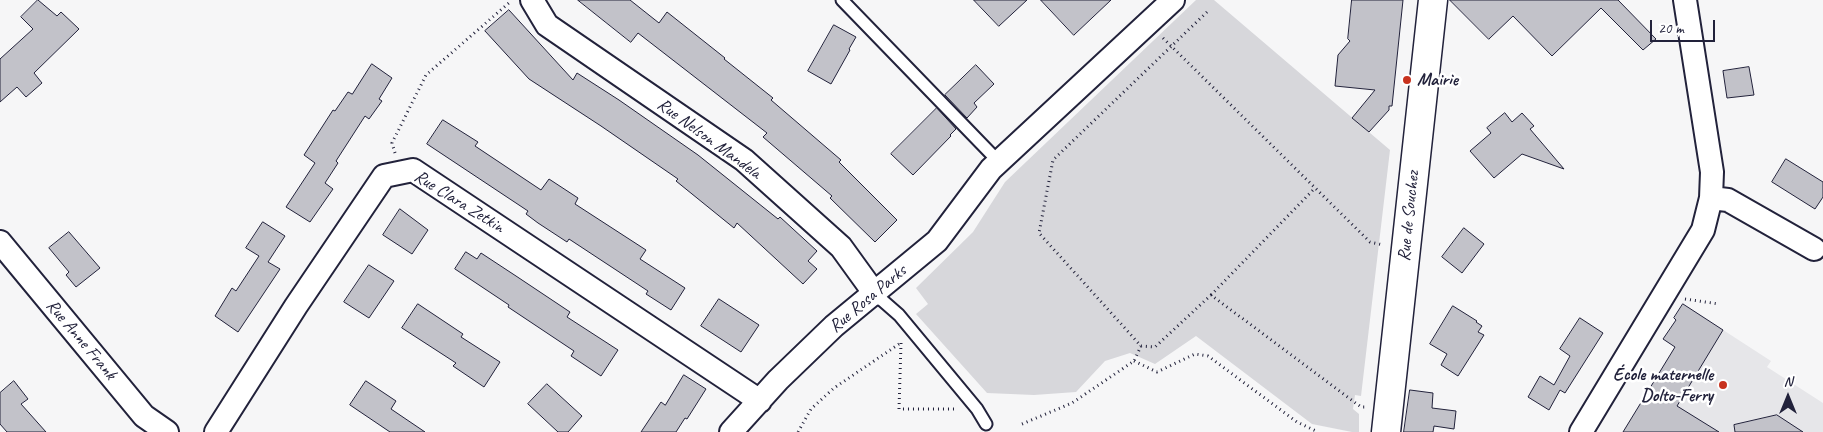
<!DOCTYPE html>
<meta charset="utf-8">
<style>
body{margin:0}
#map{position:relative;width:1823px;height:432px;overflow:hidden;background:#f6f6f7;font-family:Caveat,sans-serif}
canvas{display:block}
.north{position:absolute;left:1763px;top:372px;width:50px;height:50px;-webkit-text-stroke:4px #fff;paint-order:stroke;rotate:0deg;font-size:14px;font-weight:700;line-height:20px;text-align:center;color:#22223b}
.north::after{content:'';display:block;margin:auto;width:18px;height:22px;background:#22223b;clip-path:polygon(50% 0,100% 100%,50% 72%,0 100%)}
.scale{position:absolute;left:1650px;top:20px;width:65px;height:22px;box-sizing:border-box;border:2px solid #22223b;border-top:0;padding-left:6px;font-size:15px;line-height:18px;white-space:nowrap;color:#22223b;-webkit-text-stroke:4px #fff;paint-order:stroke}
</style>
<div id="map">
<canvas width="1823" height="432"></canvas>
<div class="north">N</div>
<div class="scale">20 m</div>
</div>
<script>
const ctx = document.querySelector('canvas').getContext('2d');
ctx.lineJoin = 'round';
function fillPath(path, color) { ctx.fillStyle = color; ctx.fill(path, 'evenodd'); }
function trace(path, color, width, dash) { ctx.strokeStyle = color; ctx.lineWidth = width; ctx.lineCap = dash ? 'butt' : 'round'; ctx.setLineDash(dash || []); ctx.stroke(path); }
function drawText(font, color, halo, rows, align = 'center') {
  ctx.font = font + ' Caveat,sans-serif'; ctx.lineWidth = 5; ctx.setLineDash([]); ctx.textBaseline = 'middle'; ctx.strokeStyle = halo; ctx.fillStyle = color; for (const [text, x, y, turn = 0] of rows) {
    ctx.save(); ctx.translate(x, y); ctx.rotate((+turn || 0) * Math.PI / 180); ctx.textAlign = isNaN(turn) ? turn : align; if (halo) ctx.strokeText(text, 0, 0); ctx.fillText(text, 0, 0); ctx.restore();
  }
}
const built = new Path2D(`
 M1683 304 1771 361 1767 367 1823 403V432H1623L1675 347 1666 341 1676 320 1674 318Z`);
const green = new Path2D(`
 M1196 0H1214L1390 150 1361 396 1355 395 1353 409 1359 414V432H1352L1312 424 1196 336 1155 364 1130 353 1105 361 1076 392 1034 395 987 393 916 314 928 304 916 288 973 232 1005 182Z`);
const building = new Path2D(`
 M38 0 57 16 61 12 79 29 34 73 42 83 26 97 17 87 0 102V59L33 29 21 17Z
 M578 0H630L659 23 667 12 725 58 724 59 773 98 771 100 841 160 839 162 897 220 875 242 830 198 832 196 763 137 767 133 638 33 631 42Z
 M974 0H1027L999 26Z
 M1041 0H1111L1074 35Z
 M1352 0H1403L1392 106H1389V110L1369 132 1352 118 1375 90 1335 86 1338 55 1350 41 1348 39Z
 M1450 0H1618L1656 39 1643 50 1601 8 1552 56 1513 16 1489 39Z
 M509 10 573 80 577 73 619 100 698 155 778 219 780 217 817 251 808 261 817 269 803 284 737 223 734 228 676 181 678 179 601 126 529 79 485 31Z
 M834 25 856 37 849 49 850 50 831 84 808 71Z
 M372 64 392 78 379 99 382 101 369 119 365 116 336 161 338 163 325 183 333 189 310 222 286 207 315 163 304 155 333 110 335 111 348 92 352 94Z
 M976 65 994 84 974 103 977 107 967 118 945 95Z
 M1749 67 1754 95 1727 98 1723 71Z
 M937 108 956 129 950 135 951 136 913 175 891 154Z
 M1505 113 1512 122 1522 113 1534 126 1530 129 1564 169 1522 154 1494 178 1470 151 1491 133 1487 128Z
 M443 120 478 142 475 146 541 190 549 179 578 198 575 204 646 250 640 259 685 288 671 310 646 294 648 291 569 239 567 242 538 223 526 214 528 211 427 144Z
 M1786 159 1823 182V197L1815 209 1772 182Z
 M400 209 428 230 412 254 383 235Z
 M263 222 285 236 268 262 280 269 238 332 215 316 232 288 236 291 259 256 246 248Z
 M1464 228 1484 244 1462 273 1442 257Z
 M69 232 100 268 76 287 66 275 69 272 49 248Z
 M466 252 477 259 481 253 516 276 570 312 567 317 618 350 601 376 571 356 574 351 508 307 509 305 455 269Z
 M369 265 394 281 369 318 344 302Z
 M719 299 759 325 741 352 701 326Z
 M418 304 463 334 461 337 500 362 484 387 453 366 456 363 402 328Z
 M1683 304 1723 330 1677 406 1719 432H1623L1675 347 1663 339 1676 320 1674 318Z
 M1453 306 1477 321 1476 322 1482 326 1478 332 1484 335 1458 376 1441 365 1447 354 1430 344Z
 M1580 318 1603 333 1565 393 1560 390 1549 410 1528 397 1540 376 1554 385 1570 356 1560 349Z
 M684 375 706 389 687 419 685 418 676 432H641L661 402 665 405Z
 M14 381 28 399 21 404 46 432H7L0 424V393Z
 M366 381 396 401 391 409 425 432H390L350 405Z
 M547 384 582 416 568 432H558L528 404Z
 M1410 390 1433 393 1432 408 1456 411 1454 429 1434 426 1433 432H1404Z
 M1777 415 1803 432H1735L1734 425Z`);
const path = new Path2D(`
 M1207 12 1053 160 1039 233 1141 346 1155 347 1211 295 1361 407H1365
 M1163 38 1370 242 1383 245
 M395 153 392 143 426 75 510 2
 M1211 295 1315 188
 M1685 299 1719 304
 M901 343 899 409H956
 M1134 361 1157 372 1195 354 1208 356 1297 422 1318 432
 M1022 424 1072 403 1134 361 1141 346
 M798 432 811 409 834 388 902 342`);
const service = new Path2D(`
 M842 0 999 162
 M875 294 899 315 977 409 986 424`);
const minor = new Path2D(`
 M532 0 547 25 744 160 841 247 875 294
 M1711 198 1728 200 1814 249
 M0 242 144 416 167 432
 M216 432 296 306 384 176 413 170 760 401
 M731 432 778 380 834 326 937 241 991 169 1173 0
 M1581 432 1703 230 1711 198 1712 172 1685 0`);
const secondary = new Path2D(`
 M1386 432 1433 0`);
const markers = [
 [1407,80,5,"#c8321e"],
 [1723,385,5,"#c8321e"]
];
const poiNames = [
 ["Mairie",1417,80],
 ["École maternelle",1713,375,"right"],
 ["Dolto-Ferry",1713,396,"right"]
];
const streetNames = [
 ["Rue Nelson Mandela",709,139,36],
 ["Rue Clara Zetkin",459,202,32],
 ["Rue de Souchez",1409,216,-84],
 ["Rue Rosa Parks",868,299,-40],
 ["Rue Anne Frank",81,340,50]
];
fillPath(built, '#e6e6e9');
fillPath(green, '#d7d7db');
fillPath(building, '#c2c2c9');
trace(building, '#22223b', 1);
trace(service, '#22223b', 15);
trace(minor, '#22223b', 26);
trace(secondary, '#22223b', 31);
trace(path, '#22223b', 3, [1, 4]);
trace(service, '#fff', 11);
trace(minor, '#fff', 22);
trace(secondary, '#fff', 28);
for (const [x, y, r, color] of markers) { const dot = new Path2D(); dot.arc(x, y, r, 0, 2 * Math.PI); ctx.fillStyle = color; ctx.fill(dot); trace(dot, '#fff', 2); }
drawText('bold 18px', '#22223b', '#fff', poiNames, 'left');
drawText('18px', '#22223b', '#fff', streetNames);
</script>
